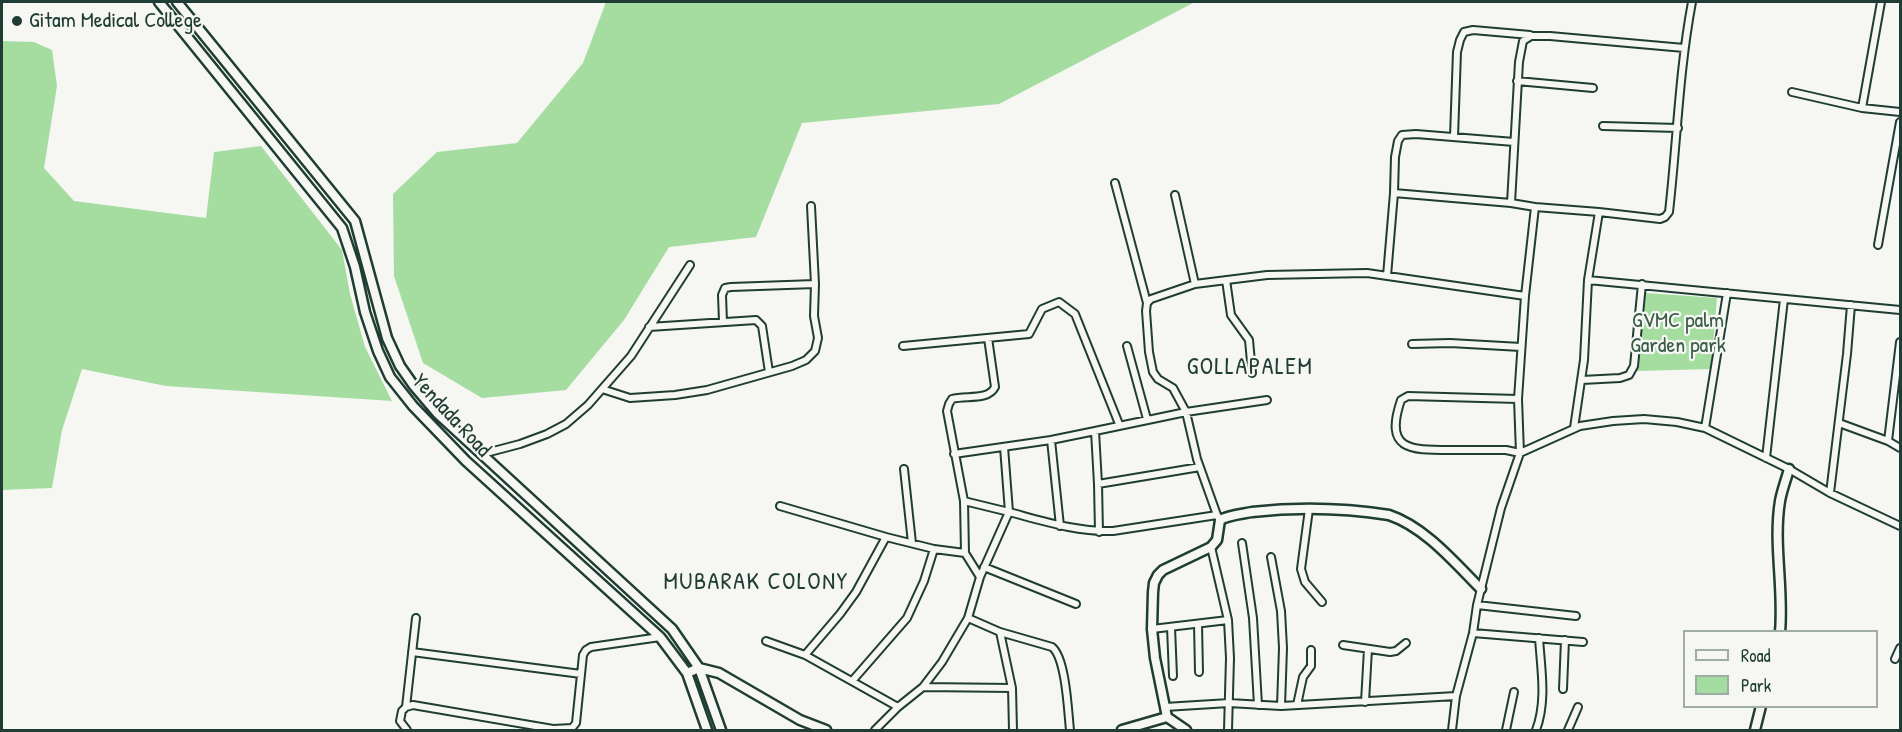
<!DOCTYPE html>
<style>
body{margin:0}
#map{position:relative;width:1902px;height:732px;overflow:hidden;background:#f6f6f2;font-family:"Patrick Hand",sans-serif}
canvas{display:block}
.frame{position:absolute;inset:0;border:3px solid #1f3d34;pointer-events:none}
.legend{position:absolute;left:1683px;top:630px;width:195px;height:78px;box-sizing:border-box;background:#f6f6f2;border:2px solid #a0aca6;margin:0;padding:8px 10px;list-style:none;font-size:18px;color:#1f3d34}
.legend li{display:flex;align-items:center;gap:12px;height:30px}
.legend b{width:30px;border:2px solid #a0aca6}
</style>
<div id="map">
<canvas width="1902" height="732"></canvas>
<div class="frame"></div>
<ul class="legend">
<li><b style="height:8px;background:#f6f6f2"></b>Road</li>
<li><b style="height:16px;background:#a5dda1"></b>Park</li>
</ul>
</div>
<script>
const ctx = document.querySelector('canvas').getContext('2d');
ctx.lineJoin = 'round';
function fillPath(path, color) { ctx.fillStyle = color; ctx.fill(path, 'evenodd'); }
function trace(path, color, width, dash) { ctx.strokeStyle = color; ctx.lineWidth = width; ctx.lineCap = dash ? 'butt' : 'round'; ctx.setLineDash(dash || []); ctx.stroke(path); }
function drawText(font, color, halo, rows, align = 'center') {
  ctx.font = font + ' "Patrick Hand",sans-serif'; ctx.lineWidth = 4.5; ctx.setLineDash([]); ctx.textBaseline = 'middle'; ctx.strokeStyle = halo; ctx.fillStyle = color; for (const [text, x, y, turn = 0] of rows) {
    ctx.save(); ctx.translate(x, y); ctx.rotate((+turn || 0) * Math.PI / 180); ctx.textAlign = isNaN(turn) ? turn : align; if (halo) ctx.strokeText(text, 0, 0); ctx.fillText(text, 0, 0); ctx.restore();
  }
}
const green = new Path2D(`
 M606 2H1195L999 104 802 123 756 237 669 247 624 320 566 390 482 398 423 363 394 276 393 194 437 152 517 143 583 63Z
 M2 41 34 42 52 50 57 86 44 168 74 201 206 218 214 152 261 146 342 250 350 294 365 347 392 401 166 386 82 369 62 430 52 488 2 490Z
 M1646 293 1717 298 1711 369 1637 371Z`);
const street = new Path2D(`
 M1692 2C1679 71 1677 142 1669 212L1665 217 1660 219 1599 212 1588 280 1900 310
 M1517 81 1593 88
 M1792 92 1862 108 1900 112
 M1862 108 1881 2
 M1603 126 1678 128
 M1454 137 1457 52 1460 40 1464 32 1473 30 1530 35
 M1115 183 1147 303
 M1394 193 1511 203 1535 207
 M1175 195 1195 284
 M1511 203 1519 62 1523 41 1531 36H1550L1684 48
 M1878 245 1900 122
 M1387 276 1394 193 1395 157 1398 141 1402 135 1416 134 1514 142
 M1226 280 1231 315 1249 340 1252 373
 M723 322 722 295 725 288 731 287 815 284
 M649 327 756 320 762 326 769 372
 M988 338 995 387C988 401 966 395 952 399L949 404 947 411 964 501 965 553 980 577 968 618 1000 632 1052 647C1066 658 1068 712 1070 730
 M1412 344 1450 343 1521 347
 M903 346 1029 334 1042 309 1059 302 1075 314 1119 424
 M1127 346 1147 419
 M1582 380 1620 378 1629 375 1634 366 1642 284
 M602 389 630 398 675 395 707 390 792 366 806 360 815 351 818 338 814 316 815 284 811 206
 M1518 399 1408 396 1401 400C1384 450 1409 450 1450 450 1468 450 1487 450 1506 450L1520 453 1518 399 1525 296 1535 207 1599 212
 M1839 423 1888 441 1900 448
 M1574 428 1584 360 1588 280
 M1705 428 1727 293
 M1888 441 1900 342
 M1004 447 1009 512C1043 521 1077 532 1113 531L1217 515
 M482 454 520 444 547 434 566 424 588 405 631 356 690 265
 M954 454 1051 440
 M1766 458 1784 299
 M904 469 912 543
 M1098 484 1200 467
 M1830 493 1847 354 1851 305
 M964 501 1009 512 980 577
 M780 506 886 537
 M1309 509 1301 569 1305 582 1322 602
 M1220 520 1217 515 1197 459 1186 412 1173 388 1158 379 1153 372 1149 352 1146 311 1147 303 1151 299 1195 284 1267 275 1367 273 1525 296
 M1060 526 1051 440 1095 431
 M1099 532 1098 484 1095 431 1186 412 1267 400
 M1242 543 1253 618 1258 705
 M1211 547 1228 620 1230 658 1228 730
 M1271 557 1281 611 1283 648 1281 706
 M984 567 1076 604
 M1477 605 1576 616
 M1198 624 1199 672
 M1171 627 1173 676
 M1152 629 1228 620
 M1000 632 1012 688 1013 730
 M1473 633 1583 642
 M766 641 805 655
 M1343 645 1390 652 1396 651 1406 643
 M412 652 581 674
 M1895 659 1900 648
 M853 680 907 618 924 581 934 549
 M923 687 1012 688
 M1563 689 1565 640
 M1365 702 1368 649
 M1297 705 1303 677 1311 666V650
 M406 707 416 618
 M898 707 805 655 840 614 856 592 886 537 934 549 965 553
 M1165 707 1229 703 1281 706 1456 696
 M407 730 400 721 402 711 406 707 413 705 553 729 572 728 576 723 583 655 586 650 591 647 660 637
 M875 730 898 707 923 687 942 662 968 618
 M1452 730 1456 696 1473 633 1477 605 1501 508 1520 453 1580 426 1613 421 1644 419 1677 422 1705 428 1789 469 1830 493 1900 526
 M1506 730 1514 692
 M1536 730C1547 701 1541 669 1539 638
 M1568 730 1578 707`);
const secondary = new Path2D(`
 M159 2 342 228 355 267 365 312 378 351 390 377 413 406 466 461 660 637 687 673 707 730
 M177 2 355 221 387 338 400 366 414 386 437 413 672 629 699 668 721 730
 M1780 632C1784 588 1773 544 1780 501 1782 490 1786 480 1789 469
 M687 673 699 668 719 673 800 720 826 730
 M1122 730 1167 717
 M1186 730 1167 717 1155 658 1152 629 1153 592 1154 583 1158 575 1163 570 1211 547 1217 540 1220 520C1229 515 1242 514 1252 512 1297 507 1344 508 1389 515 1425 527 1455 563 1481 589
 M1755 730 1761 706`);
const markers = [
 [17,21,6,"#1f3d34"]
];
const poiNames = [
 ["Gitam Medical College",29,21]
];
const parkNames = [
 ["GVMC palm",1678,321],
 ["Garden park",1678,346]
];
const streetNames = [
 ["Yendada Road",451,416,47]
];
const neighbourhoodNames = [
 ["GOLLAPALEM",1250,368],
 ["MUBARAK COLONY",756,583]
];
fillPath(green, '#a5dda1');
trace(street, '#1f3d34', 10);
trace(secondary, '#1f3d34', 13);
trace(street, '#f6f6f2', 6);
trace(secondary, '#f6f6f2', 8);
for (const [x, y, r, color] of markers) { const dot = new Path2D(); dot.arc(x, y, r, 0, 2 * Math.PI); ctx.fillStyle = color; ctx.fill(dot); trace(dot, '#f6f6f2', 2); }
drawText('22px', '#1f3d34', '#f6f6f2', poiNames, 'left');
drawText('22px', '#3a5d4a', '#f6f6f2', parkNames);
drawText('22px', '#1f3d34', '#f6f6f2', streetNames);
ctx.letterSpacing = '1.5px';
drawText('24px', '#1f3d34', '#f6f6f2', neighbourhoodNames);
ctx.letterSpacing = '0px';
</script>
